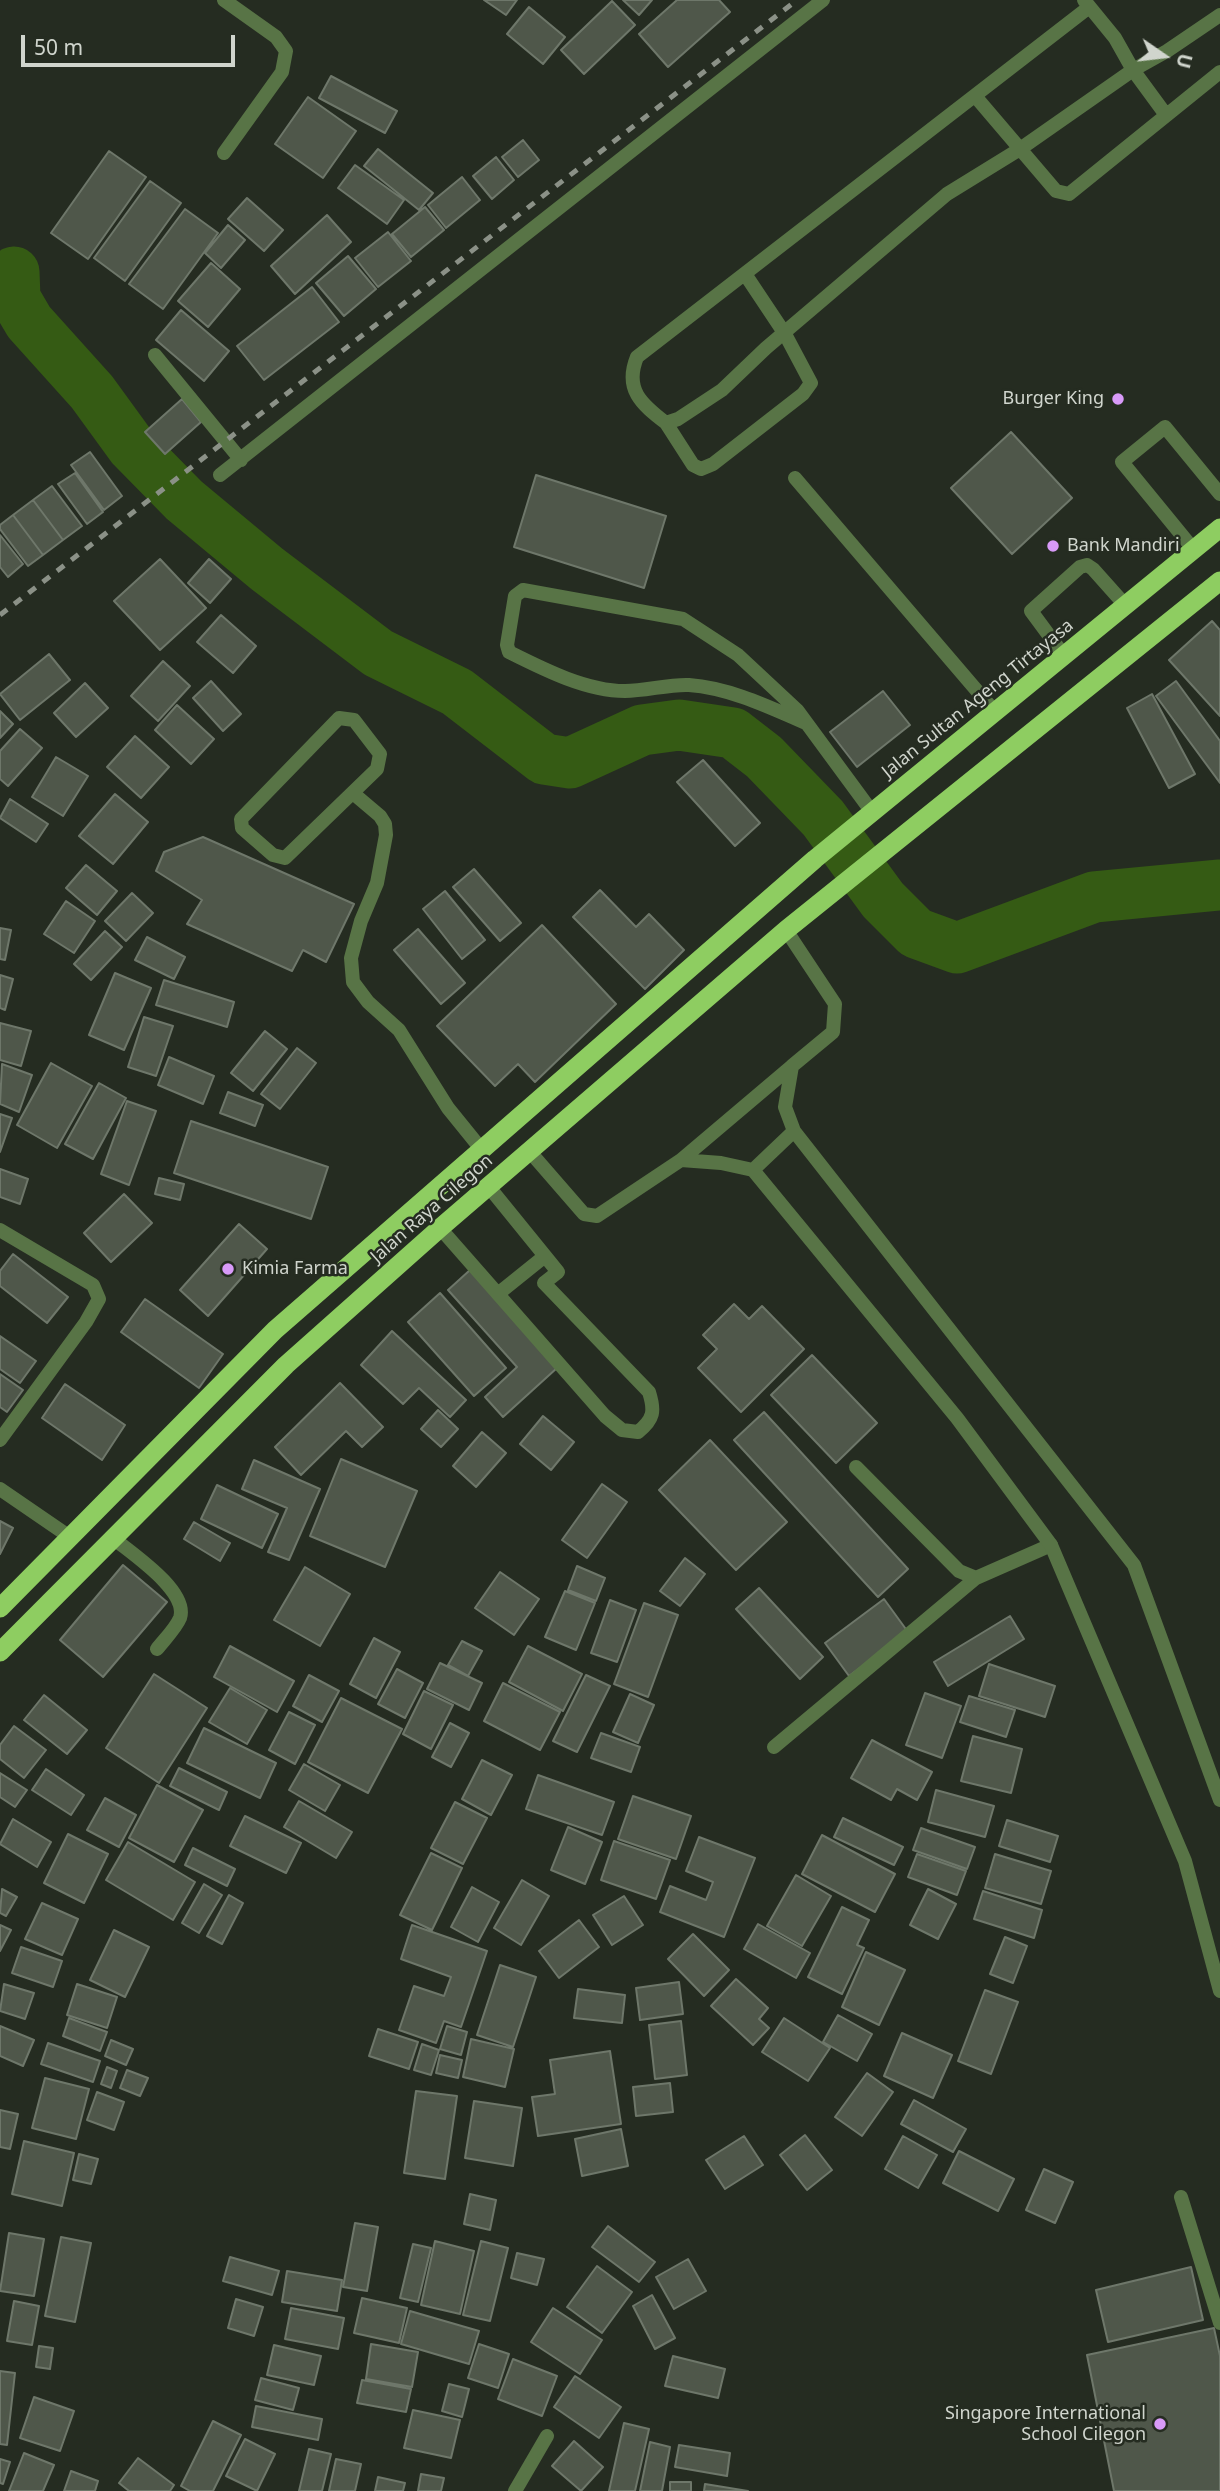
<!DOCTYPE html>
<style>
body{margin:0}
#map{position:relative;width:1220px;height:2491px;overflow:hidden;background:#252c21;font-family:"Noto Sans",sans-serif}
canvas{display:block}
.north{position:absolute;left:1129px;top:21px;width:70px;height:70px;-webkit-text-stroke:5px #252c21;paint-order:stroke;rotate:104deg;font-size:19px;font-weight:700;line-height:28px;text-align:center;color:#d0d5cd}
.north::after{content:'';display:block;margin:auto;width:24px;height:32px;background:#d0d5cd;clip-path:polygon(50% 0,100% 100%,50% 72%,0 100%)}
.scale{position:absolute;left:21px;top:35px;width:214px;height:32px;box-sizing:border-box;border:4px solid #d0d5cd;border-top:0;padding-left:9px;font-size:21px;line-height:24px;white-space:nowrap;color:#d0d5cd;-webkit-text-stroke:5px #252c21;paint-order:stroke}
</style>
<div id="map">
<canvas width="1220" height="2491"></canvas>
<div class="north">U</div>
<div class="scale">50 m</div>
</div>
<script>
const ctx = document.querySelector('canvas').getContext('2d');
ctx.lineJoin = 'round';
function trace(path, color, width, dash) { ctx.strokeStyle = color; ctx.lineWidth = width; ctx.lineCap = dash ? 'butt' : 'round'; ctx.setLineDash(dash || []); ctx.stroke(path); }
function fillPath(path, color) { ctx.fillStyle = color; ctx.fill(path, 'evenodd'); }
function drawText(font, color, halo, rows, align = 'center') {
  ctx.font = font + ' "Noto Sans",sans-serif'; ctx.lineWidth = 5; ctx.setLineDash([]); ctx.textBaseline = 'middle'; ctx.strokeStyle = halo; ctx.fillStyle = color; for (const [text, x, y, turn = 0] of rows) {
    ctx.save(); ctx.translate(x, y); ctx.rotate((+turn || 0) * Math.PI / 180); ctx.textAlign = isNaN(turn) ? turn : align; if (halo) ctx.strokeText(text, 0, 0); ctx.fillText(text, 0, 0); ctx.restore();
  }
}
const river = new Path2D(`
 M14 272 15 298 29 322 92 392 132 447 184 500 267 569 378 653 457 692 544 759 570 763 642 730 679 725 733 733 764 757 823 818 883 900 916 933 957 948 1094 897 1220 885`);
const building = new Path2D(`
 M484 0H517L506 15Z
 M623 0H652L639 15Z
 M677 0H719L730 12 668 67 639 34Z
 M612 1 635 25 584 74 561 50Z
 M529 7 565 37 543 64 507 34Z
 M331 76 397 111 385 133 319 98Z
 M308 97 356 131 323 178 275 144Z
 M523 140 539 160 518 177 502 157Z
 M378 149 433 193 419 210 364 166Z
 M109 151 146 177 88 259 51 233Z
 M496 157 514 180 492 199 473 176Z
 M355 165 404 200 387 224 338 188Z
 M462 177 480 200 446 228 428 205Z
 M150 181 181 203 125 281 94 258Z
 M247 198 283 230 264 251 228 219Z
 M425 207 444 230 411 257 392 234Z
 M185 209 218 233 163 309 129 284Z
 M327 215 351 242 295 294 271 266Z
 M228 225 245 240 221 268 205 253Z
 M388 232 411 261 378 287 355 258Z
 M348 256 376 289 344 316 316 283Z
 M211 263 240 289 208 327 178 301Z
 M312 287 339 322 264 380 237 346Z
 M181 310 229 351 204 381 156 340Z
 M182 399 201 422 165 454 145 432Z
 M1011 432 1072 498 1012 554 951 488Z
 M90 452 122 496 104 510 71 465Z
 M75 473 103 512 87 524 58 484Z
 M536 475 666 516 644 588 514 547Z
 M52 486 82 526 63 540 33 500Z
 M33 500 63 540 43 555 13 515Z
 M13 515 43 555 28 566 0 529V525Z
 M0 535 23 564 8 577 0 567Z
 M160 559 206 608 160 650 114 601Z
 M209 559 231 579 210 603 188 583Z
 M221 615 256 646 233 673 197 642Z
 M1212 621 1220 630V716L1169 660Z
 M49 654 70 680 20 720 0 694Z
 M163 661 190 686 158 721 131 696Z
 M211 681 241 714 223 731 193 698Z
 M1176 681 1220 741V783L1156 696Z
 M85 683 108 708 76 737 54 713Z
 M883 691 910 725 857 767 830 732Z
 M1152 694 1195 774 1169 788 1127 708Z
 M177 705 214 739 191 764 155 730Z
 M0 711 13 724 0 738Z
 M20 729 42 748 8 786 0 779V751Z
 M135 736 169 767 141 798 107 767Z
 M56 757 88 776 63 816 32 797Z
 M703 760 760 823 735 846 677 782Z
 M115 794 148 822 113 864 79 836Z
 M10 799 48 824 36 842 0 818Z
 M203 837 354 904 326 962 303 950 292 971 187 924 202 900 156 871 164 852Z
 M86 865 117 891 97 915 66 888Z
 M474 869 521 923 500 941 453 887Z
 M600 890 636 927 649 914 684 950 645 989 573 917Z
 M445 891 485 940 462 959 423 909Z
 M132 893 153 913 126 941 105 921Z
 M66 901 95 921 74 953 44 934Z
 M542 925 616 1004 535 1082 518 1064 495 1086 437 1026Z
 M0 928 11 930 5 960 0 959Z
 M418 929 465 983 441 1004 394 950Z
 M105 931 122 947 91 980 74 964Z
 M147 937 185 957 174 979 135 960Z
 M115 973 151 988 124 1050 89 1035Z
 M0 975 13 979 5 1010 0 1008Z
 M164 980 234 1002 227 1027 156 1005Z
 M144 1017 173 1026 156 1076 128 1067Z
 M0 1023 31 1031 21 1066 0 1060Z
 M265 1031 287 1049 253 1091 231 1073Z
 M297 1048 316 1063 280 1109 261 1094Z
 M169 1057 214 1076 203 1104 158 1085Z
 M51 1063 92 1086 57 1148 17 1125Z
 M2 1064 32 1075 19 1112 0 1104Z
 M99 1083 126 1098 93 1159 65 1144Z
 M228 1092 263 1105 255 1126 220 1113Z
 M127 1101 156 1111 129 1185 101 1174Z
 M0 1114 12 1118 0 1152Z
 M191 1121 328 1167 311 1219 174 1173Z
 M0 1169 28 1179 20 1204 0 1197Z
 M159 1178 184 1184 180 1200 155 1194Z
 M124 1194 152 1223 111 1262 84 1233Z
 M239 1224 267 1249 208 1316 180 1290Z
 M13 1254 68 1297 47 1323 0 1286V1271Z
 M470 1270 557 1368 503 1417 485 1397 517 1367 448 1290Z
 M440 1293 506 1368 474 1396 408 1322Z
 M145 1299 223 1354 199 1388 121 1332Z
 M734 1304 749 1319 762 1306 804 1349 741 1412 698 1368 717 1349 703 1335Z
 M392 1331 466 1400 450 1417 419 1388 403 1404 361 1365Z
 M0 1336 36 1361 20 1383 0 1369Z
 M812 1355 877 1423 836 1463 771 1395Z
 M0 1374 23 1390 7 1412 0 1407Z
 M340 1383 383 1427 362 1447 346 1431 301 1475 275 1447Z
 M65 1384 125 1425 102 1460 42 1418Z
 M438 1410 458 1429 441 1447 421 1429Z
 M764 1412 908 1569 878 1597 734 1440Z
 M543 1416 574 1442 551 1470 520 1444Z
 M482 1432 506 1453 476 1487 453 1466Z
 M710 1440 787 1522 736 1570 659 1490Z
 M341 1459 417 1491 385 1567 310 1536Z
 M254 1460 320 1489 289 1560 268 1552 287 1508 242 1489Z
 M602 1484 627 1502 587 1558 562 1540Z
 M217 1485 278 1514 262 1548 201 1519Z
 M0 1521 13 1528 0 1554Z
 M194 1522 230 1543 220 1561 184 1539Z
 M685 1558 705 1574 680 1606 660 1591Z
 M123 1565 167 1602 103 1677 60 1640Z
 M577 1566 605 1578 596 1601 568 1590Z
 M305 1567 350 1594 320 1646 274 1620Z
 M500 1572 539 1599 514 1635 475 1608Z
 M759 1588 823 1657 800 1679 736 1609Z
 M565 1591 595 1603 576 1650 545 1637Z
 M884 1599 908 1632 849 1676 825 1643Z
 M610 1600 636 1610 617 1662 591 1653Z
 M644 1603 678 1615 648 1697 614 1684Z
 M1010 1616 1024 1639 948 1686 934 1662Z
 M374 1638 400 1652 376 1698 350 1684Z
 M462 1641 482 1651 468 1676 448 1665Z
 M230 1646 294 1681 277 1712 214 1677Z
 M528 1646 582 1674 563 1711 509 1682Z
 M440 1663 482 1683 469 1710 427 1689Z
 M989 1664 1055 1686 1045 1717 979 1696Z
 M397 1669 423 1683 405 1718 378 1704Z
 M154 1674 207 1708 159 1783 106 1748Z
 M309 1675 339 1691 322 1722 293 1706Z
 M586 1675 610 1686 577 1752 553 1741Z
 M503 1683 560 1712 540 1750 484 1721Z
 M230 1688 267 1710 247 1744 209 1722Z
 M424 1691 453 1705 431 1749 403 1734Z
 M925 1693 961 1706 942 1758 906 1745Z
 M630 1694 654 1705 638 1743 613 1732Z
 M44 1695 87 1730 67 1754 24 1720Z
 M969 1696 1015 1710 1006 1737 960 1722Z
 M341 1698 402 1729 368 1793 308 1762Z
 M289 1712 315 1725 295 1764 269 1750Z
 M450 1723 469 1733 451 1767 432 1757Z
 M14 1726 46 1750 24 1778 0 1759V1745Z
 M204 1728 276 1763 260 1798 187 1763Z
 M601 1733 640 1747 631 1772 591 1758Z
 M973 1736 1022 1749 1011 1793 961 1781Z
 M872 1740 932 1772 917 1800 897 1789 891 1800 851 1778Z
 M482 1760 512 1775 491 1815 462 1799Z
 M304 1764 340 1785 325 1811 289 1790Z
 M179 1768 227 1792 219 1810 170 1786Z
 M46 1769 84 1795 71 1815 32 1790Z
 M0 1773 27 1790 15 1807 0 1797Z
 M538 1775 614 1802 602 1835 526 1809Z
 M157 1785 203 1810 174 1862 129 1838Z
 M936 1790 994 1806 985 1837 928 1822Z
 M633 1796 691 1816 676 1859 618 1839Z
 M105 1798 136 1815 119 1847 87 1830Z
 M299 1801 352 1832 336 1858 284 1827Z
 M455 1802 487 1818 463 1864 431 1848Z
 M245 1816 301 1843 286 1873 230 1846Z
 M843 1818 903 1847 894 1865 834 1837Z
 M13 1819 51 1842 37 1867 0 1844Z
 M1007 1820 1058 1836 1050 1862 999 1846Z
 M568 1827 602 1842 585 1884 551 1870Z
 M921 1828 975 1847 967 1869 913 1850Z
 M68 1834 108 1854 84 1903 44 1883Z
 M822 1835 895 1874 875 1912 802 1874Z
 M699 1837 755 1858 724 1937 660 1912 670 1886 706 1900 713 1882 686 1871Z
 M614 1841 670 1860 656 1899 601 1880Z
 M128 1842 195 1882 173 1920 106 1880Z
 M193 1848 235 1869 227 1886 185 1865Z
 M431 1853 462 1868 432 1930 400 1915Z
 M917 1854 966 1871 957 1895 908 1877Z
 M995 1854 1051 1871 1041 1904 985 1888Z
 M796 1875 831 1896 802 1946 767 1926Z
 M522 1880 549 1896 521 1945 494 1928Z
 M204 1884 222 1895 199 1933 182 1923Z
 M472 1887 499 1902 478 1942 451 1927Z
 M2 1889 17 1897 6 1916 0 1913Z
 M928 1889 956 1904 938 1939 910 1925Z
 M983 1891 1042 1910 1034 1938 974 1919Z
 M229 1895 243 1903 222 1944 207 1936Z
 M624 1896 643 1925 612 1945 593 1915Z
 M42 1903 78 1919 62 1955 25 1939Z
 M842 1907 869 1920 857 1945 864 1948 842 1994 808 1977Z
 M579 1920 599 1947 559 1978 539 1951Z
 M758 1924 810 1953 796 1978 744 1949Z
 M0 1925 11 1930 0 1951Z
 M412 1925 487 1951 461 2027 444 2021 436 2043 399 2030 414 1986 444 1996 451 1977 401 1959Z
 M114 1930 149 1947 125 1997 90 1980Z
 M693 1934 729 1970 704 1996 668 1959Z
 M1005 1937 1027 1946 1013 1983 990 1974Z
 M21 1947 62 1961 53 1987 12 1973Z
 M866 1952 905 1970 879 2025 842 2007Z
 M500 1965 536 1977 513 2047 477 2035Z
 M736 1979 768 2008 759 2019 769 2028 753 2045 711 2006Z
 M679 1982 683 2014 640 2020 636 1988Z
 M4 1984 34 1993 25 2019 0 2011Z
 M77 1984 117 1997 107 2028 67 2015Z
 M578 1989 625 1995 622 2023 574 2018Z
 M985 1990 1018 2002 991 2074 958 2061Z
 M838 2015 872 2034 857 2061 823 2042Z
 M69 2018 107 2032 100 2051 63 2036Z
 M784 2018 830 2048 808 2081 762 2052Z
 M681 2021 687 2075 655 2079 649 2025Z
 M0 2026 34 2040 23 2066 0 2056Z
 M447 2026 467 2032 461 2055 440 2049Z
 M378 2029 418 2042 409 2069 369 2056Z
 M902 2033 952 2055 933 2098 884 2076Z
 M471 2039 514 2049 505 2087 463 2077Z
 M111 2040 133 2049 126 2065 105 2056Z
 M48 2043 100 2061 93 2082 41 2064Z
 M422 2044 439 2050 431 2075 414 2070Z
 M610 2051 621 2124 538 2136 532 2097 555 2094 550 2060Z
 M440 2055 462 2060 458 2078 436 2073Z
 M107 2067 117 2071 111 2088 101 2084Z
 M127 2070 148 2078 140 2096 120 2088Z
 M867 2073 893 2092 862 2136 835 2117Z
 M45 2078 89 2089 76 2139 32 2128Z
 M670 2083 673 2112 636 2116 633 2087Z
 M416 2091 457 2096 445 2179 404 2173Z
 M97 2092 124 2102 114 2130 87 2120Z
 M914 2100 966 2129 953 2152 901 2124Z
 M474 2101 522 2108 513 2166 465 2158Z
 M0 2110 18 2114 10 2149 0 2147Z
 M621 2129 628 2166 582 2176 575 2139Z
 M805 2135 832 2170 807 2190 780 2155Z
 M744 2136 763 2165 725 2189 706 2160Z
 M903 2136 937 2155 918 2188 885 2169Z
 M24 2141 74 2153 62 2206 12 2194Z
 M959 2151 1014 2179 998 2211 943 2183Z
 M79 2154 98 2159 91 2184 73 2180Z
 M1044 2169 1073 2182 1055 2223 1026 2210Z
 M470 2194 496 2200 490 2230 464 2224Z
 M355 2223 378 2227 367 2291 343 2287Z
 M608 2226 655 2262 639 2282 592 2247Z
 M9 2233 44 2239 34 2296 0 2291Z
 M61 2237 91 2243 75 2322 45 2316Z
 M435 2241 474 2251 460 2314 421 2305Z
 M481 2241 508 2248 490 2321 463 2315Z
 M413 2244 431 2248 418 2302 400 2298Z
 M517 2253 544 2259 537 2285 511 2278Z
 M230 2257 279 2271 272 2295 223 2281Z
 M688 2259 706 2291 674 2309 656 2277Z
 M597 2266 632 2292 602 2333 567 2307Z
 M1191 2267 1203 2320 1108 2342 1096 2290Z
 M287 2271 342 2280 337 2311 282 2302Z
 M652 2295 675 2338 655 2349 633 2306Z
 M362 2298 407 2308 399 2343 354 2333Z
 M236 2299 263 2307 254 2336 228 2328Z
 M14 2301 39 2306 32 2345 7 2341Z
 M291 2308 344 2318 338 2349 285 2339Z
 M553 2308 602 2340 580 2374 531 2342Z
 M410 2311 479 2331 469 2364 401 2344Z
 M1214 2328 1220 2356V2491H1114L1087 2355Z
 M371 2344 418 2352 412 2387 366 2379Z
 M479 2344 509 2354 498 2388 468 2378Z
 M274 2345 321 2356 314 2385 267 2375Z
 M39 2346 53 2348 50 2369 36 2367Z
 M673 2356 725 2369 718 2398 665 2386Z
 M513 2359 557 2376 542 2416 498 2399Z
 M0 2371 15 2373 7 2445 0 2444Z
 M575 2376 621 2407 599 2438 554 2407Z
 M261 2378 299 2388 293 2410 255 2400Z
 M362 2380 411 2389 406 2412 357 2403Z
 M449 2384 469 2389 462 2417 442 2411Z
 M34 2397 74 2411 60 2451 20 2438Z
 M256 2406 322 2419 318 2440 252 2427Z
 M413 2410 460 2420 451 2458 404 2448Z
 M213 2421 241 2435 213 2491H190L181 2486Z
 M624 2423 649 2429 635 2491H609Z
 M245 2439 275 2454 257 2491 226 2476Z
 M574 2441 603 2467 581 2491 552 2466Z
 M650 2442 670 2447 662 2491H640Z
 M679 2445 730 2453 727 2476 675 2467Z
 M309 2449 331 2454 322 2491H299Z
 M24 2453 54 2465 43 2491H9Z
 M138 2458 174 2485 170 2491H129L119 2483Z
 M0 2459 10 2462 3 2484 0 2483Z
 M336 2459 361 2464 355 2491H329Z
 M71 2471 98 2481 95 2491H64Z
 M421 2474 444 2478 441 2491H418Z
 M378 2477 405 2483 403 2491H375Z
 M670 2482H691V2491H670Z
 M705 2484 748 2491H704Z`);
const service = new Path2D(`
 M1084 0 1115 38 1133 70 1020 149 947 194 766 348 722 390 678 419 666 423C641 404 624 389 637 357L1088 8
 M975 96 1056 191 1069 194 1220 72
 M1166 115 1133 70 1167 51 1220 15
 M666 423 693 465 701 469 713 464 803 394 811 383 785 334 745 274
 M795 478 996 713
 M1194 550 1122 462 1165 427 1220 494
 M1065 657 1031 611 1080 567 1087 565 1093 569 1126 606
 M339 718 354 720 380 754 377 769 285 858 273 855 242 828 241 819Z
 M806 723C769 707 730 688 689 685 669 684 646 691 625 691 586 691 543 669 509 652L507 645 515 596 523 590 683 619 738 655 797 710 872 812
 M354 794 380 816 385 824 386 835 377 883 361 921 351 958 353 982 368 1002 399 1030 448 1108 482 1150
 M440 1228 605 1416 622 1430 638 1432C654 1419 655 1411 649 1392L544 1283 558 1272 489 1187
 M499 1293 545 1256
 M856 1467 959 1571 976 1578 1051 1545
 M113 1538C131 1553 189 1591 180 1618 176 1628 164 1640 157 1649
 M774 1747 976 1578
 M1181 2197 1220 2323`);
const minor = new Path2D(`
 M224 0 276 37 286 51 282 72 224 153
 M155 355 241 460
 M220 475 823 0
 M786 930 835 1004 833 1032 792 1066 785 1107 794 1131 1134 1565 1220 1800
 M531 1153 584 1214 597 1216 681 1160 721 1163 753 1170 957 1418 1051 1545 1185 1861 1220 1991
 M681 1160 792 1066
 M753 1170 794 1131
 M0 1230 93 1285 99 1299 86 1322 0 1440
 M0 1489 70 1537
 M515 2491 547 2436`);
const trunk = new Path2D(`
 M0 1608 275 1330 815 859 1220 528
 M0 1652 286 1365 440 1228 786 930 1220 581`);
const rail = new Path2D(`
 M0 615 797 0`);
const markers = [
 [1118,399,7,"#d89af8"],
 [1053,546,7,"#d89af8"],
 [228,1269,7,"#d89af8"],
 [1160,2424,7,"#d89af8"]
];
const poiNames = [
 ["Burger King",1104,399],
 ["Bank Mandiri",1067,546,"left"],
 ["Kimia Farma",242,1269,"left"],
 ["Singapore International",1146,2414],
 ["School Cilegon",1146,2435]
];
const streetNames = [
 ["Jalan Sultan Ageng Tirtayasa",978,699,-39],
 ["Jalan Raya Cilegon",432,1209,-41]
];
trace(river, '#355b14', 51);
fillPath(building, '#4f574a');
trace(building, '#6e776a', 2);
trace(service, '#587446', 14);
trace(minor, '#587446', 14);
trace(trunk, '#8ecd61', 19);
trace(rail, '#8b9187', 5, [9, 9]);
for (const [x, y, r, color] of markers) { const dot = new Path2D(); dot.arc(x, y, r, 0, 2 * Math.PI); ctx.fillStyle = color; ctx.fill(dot); trace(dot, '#252c21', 2.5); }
drawText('18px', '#d0d5cd', '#252c21', poiNames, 'right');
drawText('18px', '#d0d5cd', '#252c21', streetNames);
</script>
